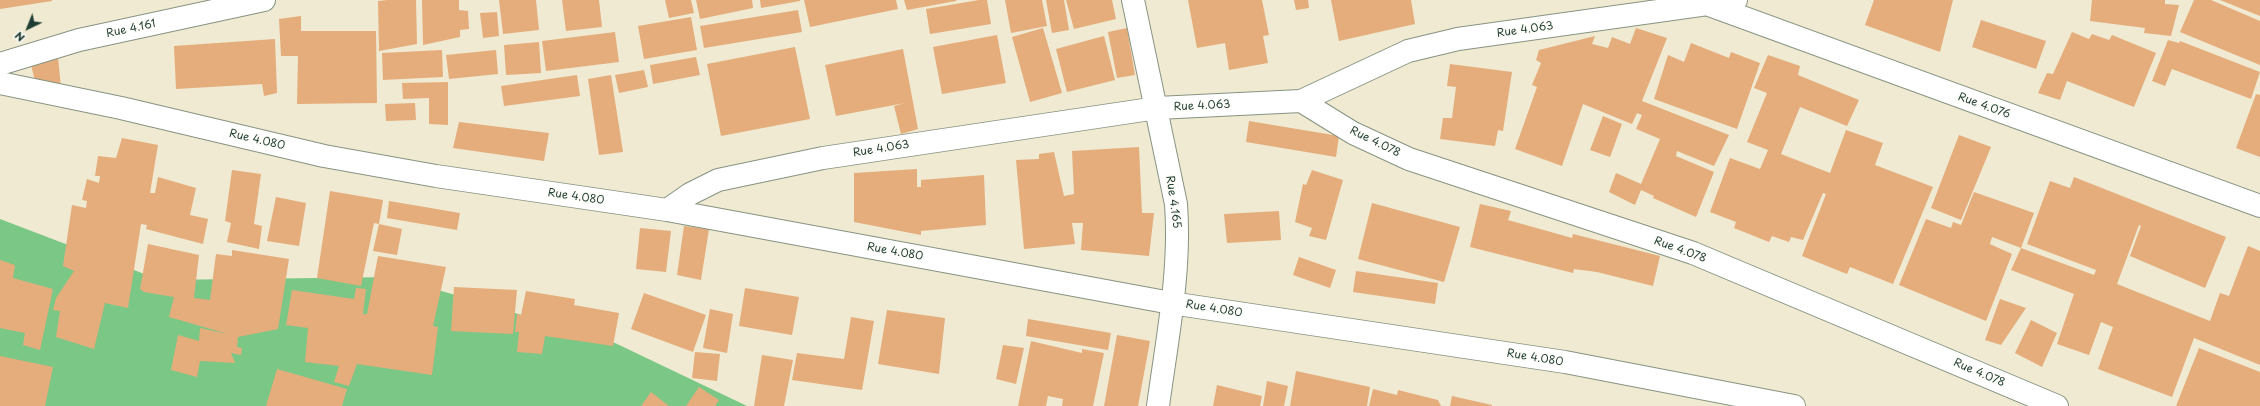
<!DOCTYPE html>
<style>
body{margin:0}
#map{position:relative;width:2260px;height:406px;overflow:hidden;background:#efead1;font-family:"Playpen Sans",sans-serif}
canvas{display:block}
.north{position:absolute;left:8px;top:8px;width:40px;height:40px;-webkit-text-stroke:3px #fdfcf7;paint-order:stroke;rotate:223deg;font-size:11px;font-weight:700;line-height:16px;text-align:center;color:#1f3d34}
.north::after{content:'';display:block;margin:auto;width:14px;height:18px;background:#1f3d34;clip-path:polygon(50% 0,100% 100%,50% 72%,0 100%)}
</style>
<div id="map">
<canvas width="2260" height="406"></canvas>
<div class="north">N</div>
</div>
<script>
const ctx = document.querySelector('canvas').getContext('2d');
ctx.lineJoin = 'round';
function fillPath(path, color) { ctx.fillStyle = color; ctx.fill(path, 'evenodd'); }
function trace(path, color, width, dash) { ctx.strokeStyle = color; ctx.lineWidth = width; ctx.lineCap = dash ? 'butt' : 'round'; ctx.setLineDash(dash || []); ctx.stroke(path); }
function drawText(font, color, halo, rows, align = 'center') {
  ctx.font = font + ' "Playpen Sans",sans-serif'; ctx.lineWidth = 3; ctx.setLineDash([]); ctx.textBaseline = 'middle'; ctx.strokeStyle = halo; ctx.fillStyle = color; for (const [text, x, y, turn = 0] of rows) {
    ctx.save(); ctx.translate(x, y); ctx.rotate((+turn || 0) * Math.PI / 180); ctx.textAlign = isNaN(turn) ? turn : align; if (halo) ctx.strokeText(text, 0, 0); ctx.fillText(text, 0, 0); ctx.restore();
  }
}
const green = new Path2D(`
 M0 219 160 280 395 277 615 343 747 406H0Z`);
const building = new Path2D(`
 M0 0H52V1L0 9Z
 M387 0H416L417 44 379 51 378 1Z
 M422 0H459V10L468 11 469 29 460 30V37L423 45Z
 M499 0H536L539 30 503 34Z
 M562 0H599L602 27 566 31Z
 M665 0H691L694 13 669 18Z
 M696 0H752L753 8 700 19Z
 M760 0H800V1L761 8Z
 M804 0H896L898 9 810 27Z
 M904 0H956V1L907 10Z
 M979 0H987L991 24 930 34 926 9Z
 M1005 0H1042L1047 26 1011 33Z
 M1046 0H1064L1069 30 1052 33Z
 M1066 0H1112L1116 19 1074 29Z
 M1188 0H1262L1269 35 1263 36 1268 63 1229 70 1225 43 1197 48Z
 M1294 0H1308L1309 8 1296 10Z
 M1331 0H1411L1415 24 1339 41Z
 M1874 0H1953L1940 52 1865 25Z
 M2092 0H2165V4L2179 5 2171 36 2144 33 2145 28 2090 21Z
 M2194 0H2211L2260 21V65L2180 32Z
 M2220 0H2260V16Z
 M798 10 802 32 704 48 700 26Z
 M497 12 499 36 483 38 480 13Z
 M301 16V31H376L377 103 297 104 298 56H281L279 19Z
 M691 17 697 50 644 59 638 26Z
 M1981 20 2046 41 2036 69 1972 47Z
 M1043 28 1062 93 1030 102 1012 37Z
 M1127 28 1135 75 1117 78 1108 32Z
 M1636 28 1667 38 1642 101 1729 135 1714 166 1677 151 1676 156 1714 172 1696 217 1653 198 1654 196 1641 190 1635 205 1609 192 1616 173 1641 184 1660 139 1636 129 1642 115 1637 113 1632 124 1583 104 1562 166 1515 149 1537 87 1532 85 1541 63 1536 60 1539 50 1595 36 1592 44 1608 48 1612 37 1630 44Z
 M615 32 619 62 546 71 542 41Z
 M2072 32 2089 39 2092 34 2109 40 2112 35 2156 53 2134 107 2067 81 2060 100 2038 93 2047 73 2053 74Z
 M997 35 1006 83 942 94 933 47Z
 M1104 36 1115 80 1067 92 1056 49Z
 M275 39 277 93 264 96 262 84 176 89 174 46Z
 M2168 40 2179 43 2180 41 2260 72 2251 99 2172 69 2165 86 2152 81Z
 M539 42 541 73 506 75 504 45Z
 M1691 43 1729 58 1731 52 1760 63 1737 129 1654 99 1668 55 1684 62Z
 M795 47 810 119 721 136 707 64Z
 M903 49 918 129 901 134 894 106 905 103 836 116 825 65Z
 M442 50 443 77 383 80 382 53Z
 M496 50 498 74 449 79 446 55Z
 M1768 55 1800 66 1798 75 1859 100 1847 126 1800 107 1781 154 1830 173 1846 130 1883 143 1875 165 1933 187 1893 284 1850 267 1847 274 1802 256 1826 194 1823 193 1803 240 1791 237 1789 242 1772 236 1769 242 1734 228 1736 222 1710 212 1730 158 1760 169 1768 150 1747 142 1767 93 1754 88Z
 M58 57 61 88 37 89 30 61Z
 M696 57 700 75 653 84 650 65Z
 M1450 64 1512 72 1503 131 1498 130 1495 146 1440 139 1443 118H1452L1456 87 1447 86Z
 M644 70 648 87 619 93 615 75Z
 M577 75 580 96 504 106 501 86Z
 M611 75 623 152 599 155 588 79Z
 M448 82V125L429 124V98L403 99 402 83Z
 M2256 94 2260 95V157L2236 148Z
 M415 103 416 120 386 121 385 104Z
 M1603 116 1622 124 1610 157 1590 150Z
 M1249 121 1339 136 1336 157 1246 142Z
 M459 122 549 133 544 161 453 148Z
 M1959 135 1991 147 1961 220 1931 208Z
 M122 138 158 145 150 193H155L158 177 196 188 190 215 208 219 203 244 146 229 147 225 141 224 128 308 105 303 94 349 56 337 60 311 53 310 56 298 74 271 63 266 72 205 86 208 87 201 82 200 87 179 99 183 100 176H95L98 156 116 158Z
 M1139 147 1142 213H1154L1149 256 1081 250 1083 223H1072L1075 244 1024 249 1016 160 1039 159V154L1054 152 1064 196 1074 194 1072 151Z
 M917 169V187H921V180L984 175 986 225 921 231V235L854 222V173Z
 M232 170 261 174 254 224 262 226 259 249 227 242 231 223 225 221Z
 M1312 170 1343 180 1326 240 1309 236 1312 228 1295 222 1303 184 1306 185Z
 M2074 177 2226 237 2205 288 2130 256 2141 226 2139 225 2117 284 2210 321 2220 293 2229 296 2248 246 2260 251V365L2194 338 2172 397 2098 369 2113 327 2101 322 2089 355 2057 344 2074 294 2011 270 2021 248 2094 275 2096 270 2027 244 2050 181 2070 188Z
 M330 191 383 200 379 224 402 229 397 255 373 251 379 224 374 223 361 286 317 278Z
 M1974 192 2034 213 2021 248 1992 237 1990 244 2012 254 1986 321 1899 285 1926 219 1951 228 1953 222 1961 225Z
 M276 197 306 203 299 246 267 241Z
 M389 201 460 213 457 230 387 218Z
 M1372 203 1460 227 1444 282 1358 259Z
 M1480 204 1511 211 1508 220 1572 238 1573 234 1660 256 1653 286 1597 272 1574 269 1573 273 1470 247Z
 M1279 211 1281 240 1227 243 1224 214Z
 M684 226 709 229 701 280 677 275Z
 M640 228 671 231 666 272 636 269Z
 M148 244 199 255 194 298 210 300 216 254 232 256V250L289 259 278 329 238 337 237 347 242 348 241 355 231 353 235 363 200 361 197 377 171 370 178 335 199 341 200 328 228 334 169 317 174 297 144 292 140 289Z
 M378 256 446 267 433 326 438 327 432 375 357 364 349 386 334 382 339 366 305 362 308 328 286 325 292 290 354 299 356 288 366 289 363 314H367Z
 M1299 257 1336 270 1330 288 1293 275Z
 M0 260 15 265 13 278 53 289 40 350 23 345 25 333 0 328Z
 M1356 271 1438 283 1435 304 1353 292Z
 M454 287 517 290 513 334 451 331Z
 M745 288 799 297 792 335 739 326Z
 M526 291 575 299 574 305 619 313 613 346 545 336 542 354 517 352 519 332H515L517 314 521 315Z
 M644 293 706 315 693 352 631 329Z
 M2000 299 2026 308 2001 345 1985 340Z
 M710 309 733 314 727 353 703 348Z
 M887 310 945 318 939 374 878 364Z
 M851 317 874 321 862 390 792 380 797 353 844 359Z
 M1028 319 1111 333 1108 350 1026 336Z
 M2031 320 2057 333 2042 367 2015 353Z
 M1117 335 1150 341 1138 406H1104Z
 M1031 341 1082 353V349L1104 353 1093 406H1062L1063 399 1048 396 1046 406H1018Z
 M1003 345 1024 348 1016 384 996 379Z
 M2199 348 2260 372V406H2176Z
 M695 352 720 354 717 381 692 378Z
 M762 355 793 360 784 406H754Z
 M0 356 53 367 45 406H0Z
 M277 369 347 389 342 406H266Z
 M1296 371 1370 387 1367 406H1290Z
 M1267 381 1288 386 1284 406H1263Z
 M1217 385 1262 396 1260 406H1213Z
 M699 387 719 400 715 406H686Z
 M1373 389 1397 395 1398 390 1438 400 1441 406H1369Z
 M651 392 669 406H641Z
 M1452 396 1492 405V406H1450Z`);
const minor = new Path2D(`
 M1133 0 1176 204C1181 271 1167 339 1158 406
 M1709 5 2260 206
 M0 64 79 40 264 0
 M0 83 121 108 324 156 436 176 667 210 1171 303 1565 362 1794 406
 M1301 101 1353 133 1409 159 1693 253 2057 406
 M667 210 690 194 718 180 823 158 1157 108 1301 101 1408 51 1458 39 1736 0`);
const streetNames = [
 ["Rue 4.161",131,29,-12],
 ["Rue 4.063",1525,30,-8],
 ["Rue 4.063",1202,106,-3],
 ["Rue 4.076",1984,106,20],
 ["Rue 4.080",257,140,13],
 ["Rue 4.078",1375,142,26],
 ["Rue 4.063",881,149,-9],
 ["Rue 4.080",576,197,8],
 ["Rue 4.165",1173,202,82],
 ["Rue 4.078",1680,250,20],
 ["Rue 4.080",895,252,10],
 ["Rue 4.080",1214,309,9],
 ["Rue 4.080",1535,358,9],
 ["Rue 4.078",1979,373,23]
];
fillPath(green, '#7ac786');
fillPath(building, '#e5ad7c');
trace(minor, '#879482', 24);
trace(minor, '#fff', 22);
drawText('11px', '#1f3d34', '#fdfcf7', streetNames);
</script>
